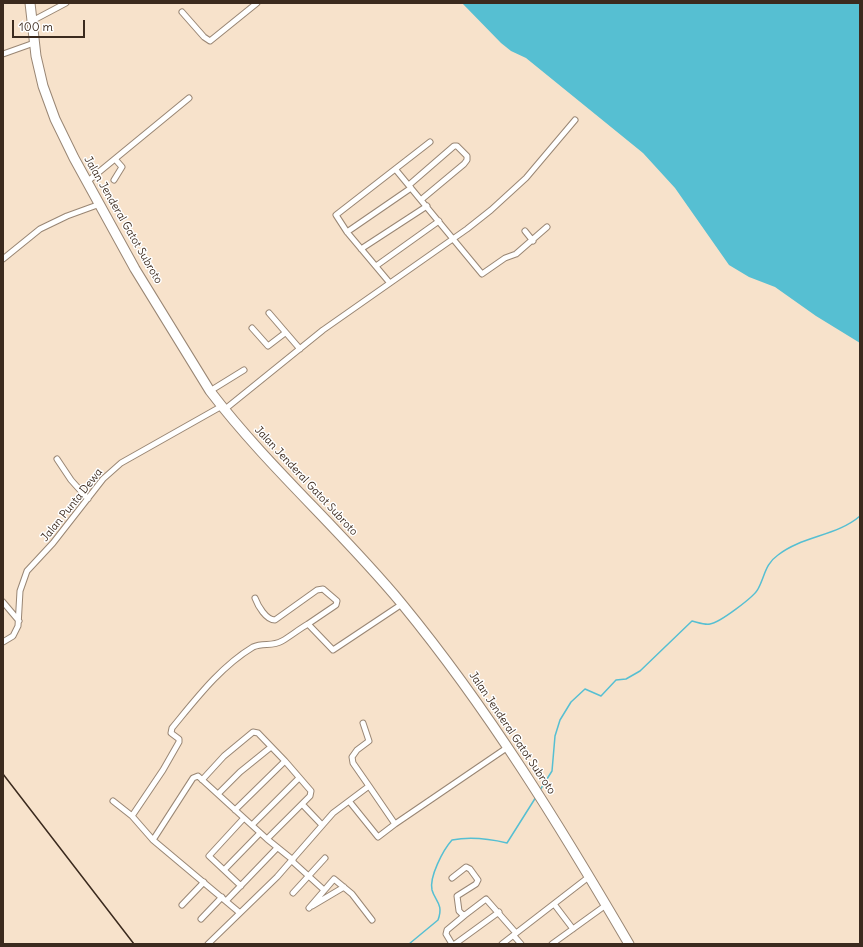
<!DOCTYPE html>
<style>
body{margin:0}
#map{position:relative;width:863px;height:947px;overflow:hidden;background:#f7e2cb;font-family:Delius,sans-serif}
canvas{display:block}
.frame{position:absolute;inset:0;border:4px solid #3b2a1e;pointer-events:none}
.scale{position:absolute;left:12px;top:20px;width:73px;height:18px;box-sizing:border-box;border:2px solid #3b2a1e;border-top:0;padding-left:5px;font-size:12px;line-height:14px;white-space:nowrap;color:#3b2a1e;-webkit-text-stroke:3px #fff;paint-order:stroke}
</style>
<div id="map">
<canvas width="863" height="947"></canvas>
<div class="frame"></div>
<div class="scale">100 m</div>
</div>
<script>
const ctx = document.querySelector('canvas').getContext('2d');
ctx.lineJoin = 'round';
function fillPath(path, color) { ctx.fillStyle = color; ctx.fill(path, 'evenodd'); }
function trace(path, color, width, dash) { ctx.strokeStyle = color; ctx.lineWidth = width; ctx.lineCap = dash ? 'butt' : 'round'; ctx.setLineDash(dash || []); ctx.stroke(path); }
function drawText(font, color, halo, rows, align = 'center') {
  ctx.font = font + ' Delius,sans-serif'; ctx.lineWidth = 3; ctx.setLineDash([]); ctx.textBaseline = 'middle'; ctx.strokeStyle = halo; ctx.fillStyle = color; for (const [text, x, y, turn = 0] of rows) {
    ctx.save(); ctx.translate(x, y); ctx.rotate((+turn || 0) * Math.PI / 180); ctx.textAlign = isNaN(turn) ? turn : align; if (halo) ctx.strokeText(text, 0, 0); ctx.fillText(text, 0, 0); ctx.restore();
  }
}
const water = new Path2D(`
 M462 3H860V343L816 316 775 287 749 277 729 265 675 188 643 153 526 58 511 51 501 43Z`);
const stream = new Path2D(`
 M540 790 552 771 555 736 560 720 571 702 585 689 601 696 616 680 626 679 640 671 692 621C697 622 704 625 710 624 719 623 754 597 758 589 765 576 765 564 778 555 802 536 837 536 860 516
 M409 944 438 920C444 904 435 901 432 890 429 877 443 850 452 840 468 837 490 839 507 843L536 797`);
const street = new Path2D(`
 M182 12 204 37 210 41 257 3
 M32 21 66 3
 M3 54 34 43
 M396 170 482 274 505 258 516 254 547 227
 M114 180 122 167 115 159
 M88 181 189 98
 M409 185 454 146H457L467 156V160L464 164 422 199
 M525 231 533 241
 M347 232 411 188
 M361 249 427 206
 M3 259 40 229 67 216 100 204
 M376 266 439 221
 M389 282 347 232 336 215 430 142
 M269 313 300 349
 M252 328 268 346 285 333
 M210 391 244 370
 M224 410 323 330 467 229 491 210 526 178 575 120
 M57 459 71 480 88 499
 M255 598C258 606 266 620 275 620L317 590 323 589 337 601 336 605 308 624
 M3 602 19 621
 M3 642 13 636 18 626 20 591 27 571 53 543 103 479 121 463 222 406
 M363 723 369 741 357 750 352 757 353 763 369 786
 M202 780 224 756 253 732 258 733 285 761 311 791 310 796 267 839
 M218 794 240 772 271 747
 M113 801 132 816
 M349 801 378 837 395 824
 M302 804 322 825
 M235 810 285 761
 M252 825 299 778
 M153 840 193 778 198 776 267 839 293 860
 M292 861 324 890
 M224 870 260 833
 M452 878 466 867 470 869 478 880 476 884 457 896 459 911 462 914 465 915 486 899 516 933
 M241 886 209 856 244 818
 M293 893 325 858
 M227 900 277 848
 M554 904 573 929
 M182 905 204 882
 M312 906 344 887
 M309 908 334 879 352 894 372 920
 M240 913 153 840 132 816 163 770 179 742V739L171 733 172 728C196 699 220 667 253 647 263 642 272 647 282 641 291 636 299 629 308 624L333 650 402 604
 M201 919 222 897
 M514 936 521 944
 M208 944 277 877 333 813 369 786 395 824 508 747
 M452 944 446 934 447 930 465 915
 M455 944 499 912
 M502 944 590 876
 M552 944 606 905`);
const highway = new Path2D(`
 M30 3 36 56 43 86 55 119 74 158 135 269 210 391C268 467 341 530 402 604 489 710 560 826 629 944`);
const rail = new Path2D(`
 M3 774 134 944`);
const streetNames = [
 ["Jalan Jenderal Gatot Subroto",123,220,60],
 ["Jalan Jenderal Gatot Subroto",306,481,47],
 ["Jalan Punta Dewa",72,505,-51],
 ["Jalan Jenderal Gatot Subroto",512,733,56]
];
fillPath(water, '#56bfd2');
trace(stream, '#56bfd2', 1.5);
trace(street, '#998674', 7);
trace(highway, '#998674', 11);
trace(street, '#fff', 5);
trace(highway, '#fff', 9);
trace(rail, '#3b2a1e', 1.5);
drawText('11px', '#3b2a1e', '#fff', streetNames);
</script>
